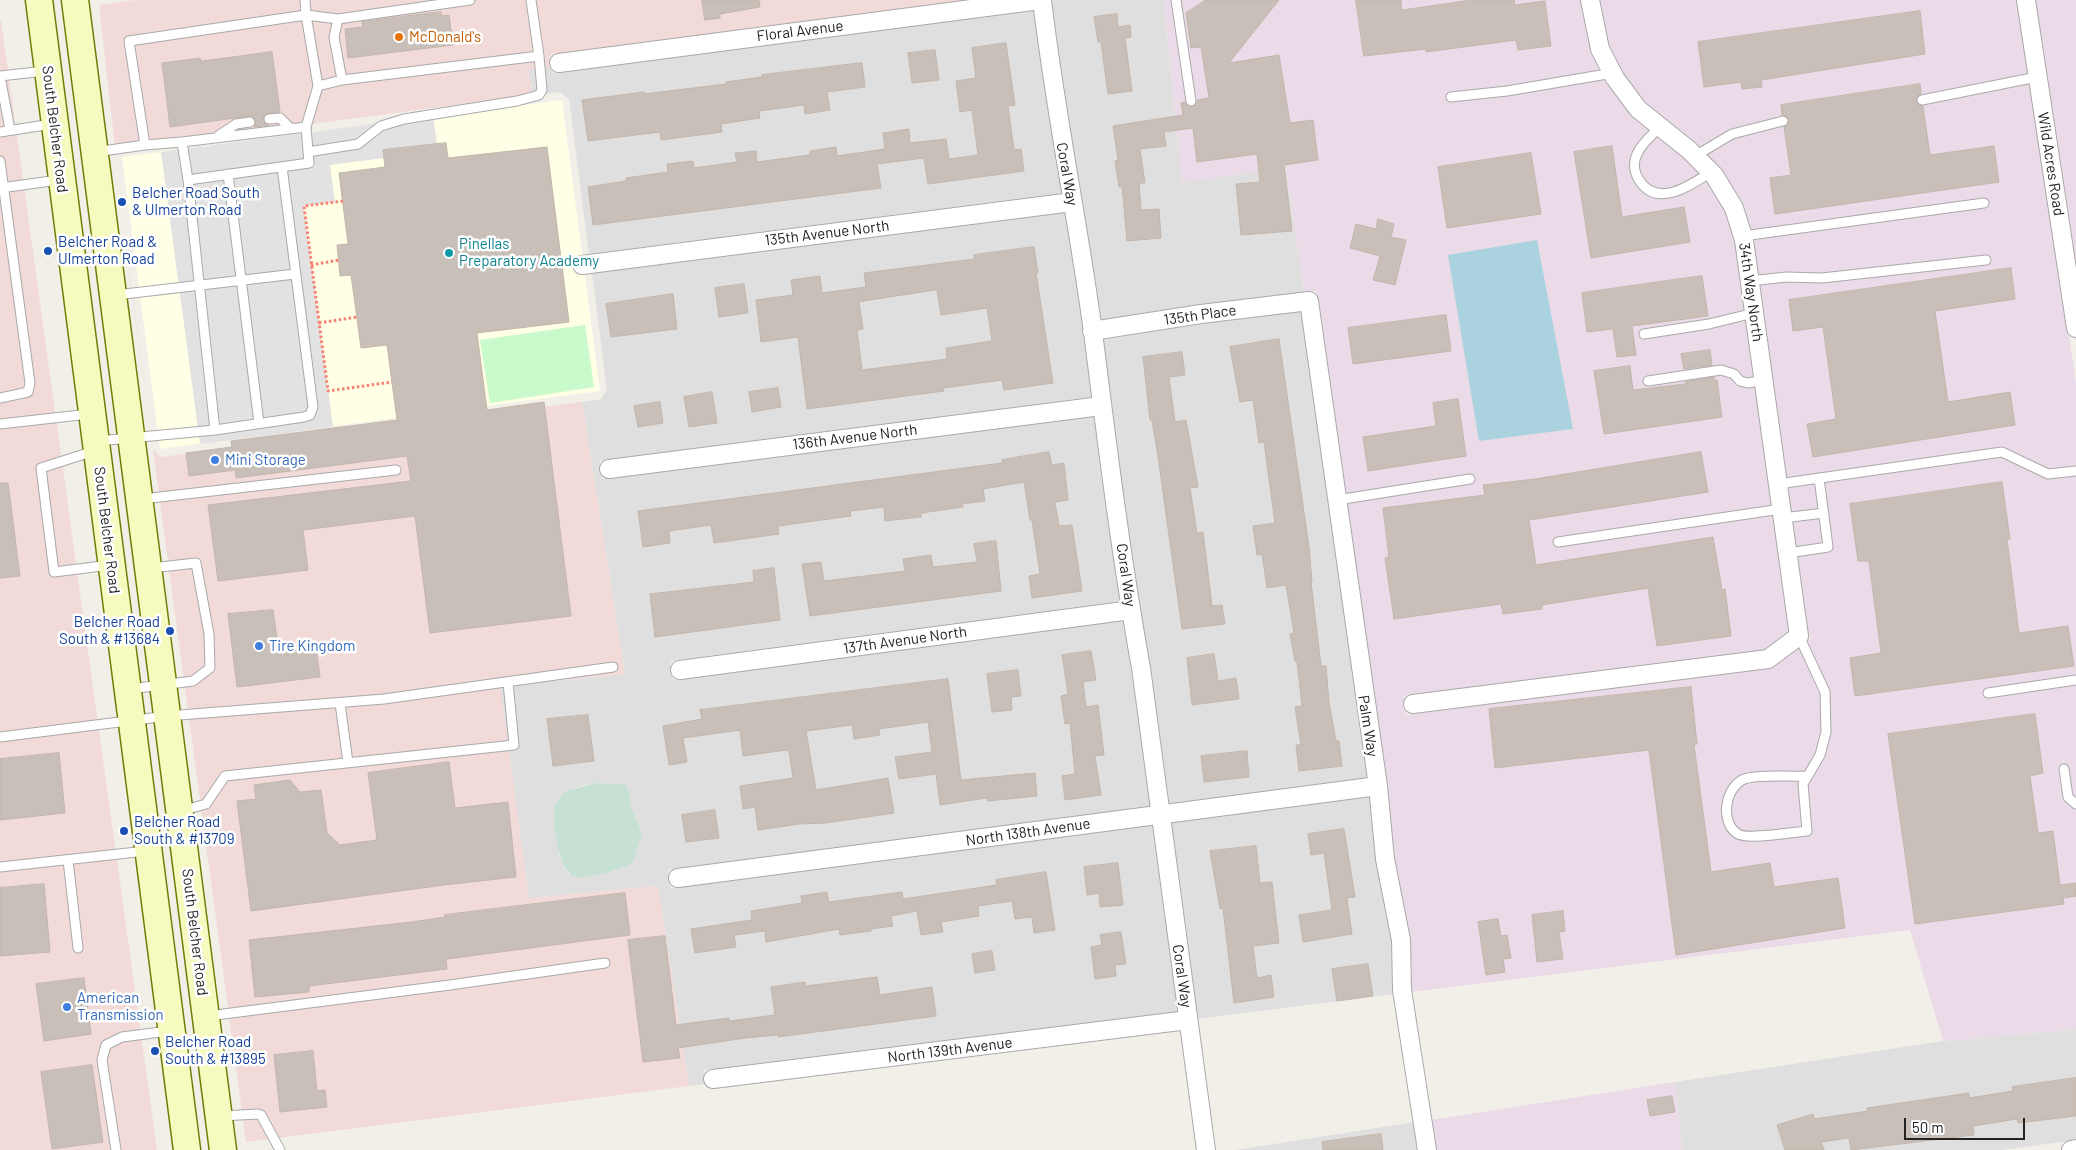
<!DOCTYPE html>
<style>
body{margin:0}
#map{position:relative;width:2076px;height:1150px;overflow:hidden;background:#f2efe9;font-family:Barlow,sans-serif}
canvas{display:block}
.scale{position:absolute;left:1904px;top:1118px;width:121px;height:22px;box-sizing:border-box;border:2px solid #222;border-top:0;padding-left:6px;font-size:15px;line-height:18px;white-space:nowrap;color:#222;-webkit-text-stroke:4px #fff;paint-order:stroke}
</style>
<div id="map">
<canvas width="2076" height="1150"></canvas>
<div class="scale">50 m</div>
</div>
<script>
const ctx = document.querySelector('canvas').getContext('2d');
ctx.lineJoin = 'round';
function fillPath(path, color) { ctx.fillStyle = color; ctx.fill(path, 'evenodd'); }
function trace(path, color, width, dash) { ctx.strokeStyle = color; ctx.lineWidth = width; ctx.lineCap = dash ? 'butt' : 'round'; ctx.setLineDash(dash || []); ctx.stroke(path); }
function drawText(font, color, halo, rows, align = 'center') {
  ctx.font = font + ' Barlow,sans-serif'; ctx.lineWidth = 5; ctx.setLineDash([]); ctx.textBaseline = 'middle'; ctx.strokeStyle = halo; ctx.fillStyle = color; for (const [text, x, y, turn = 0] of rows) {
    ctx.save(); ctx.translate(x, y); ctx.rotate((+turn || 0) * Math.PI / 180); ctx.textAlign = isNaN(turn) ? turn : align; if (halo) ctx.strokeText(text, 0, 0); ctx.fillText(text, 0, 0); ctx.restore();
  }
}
const residential = new Path2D(`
 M1060 0H1164L1182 182 1286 167 1304 292 1200 305 1099 321 1072 157 1054 30 1051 1Z
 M1035 10 1056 159 1062 193 589 254 569 99 560 92 532 95 528 70 551 67 553 73Z
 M1065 212 1084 333 1092 397 600 461 602 479 1094 416 1121 601 671 661 673 680 1124 620 1133 670 1152 807 669 870 671 888 1154 825 1179 1012 703 1070 705 1084 689 1086 658 886 529 898 499 686 625 674 582 402 601 399 607 390 592 273ZM595 783H612L629 792 631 808 642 833 568 874 560 858 557 841 577 787Z
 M1302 311 1368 778 1168 804 1150 667 1139 608 1109 404 1102 340 1202 324Z
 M1370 796 1393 941 1395 994 1196 1019 1170 823Z
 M2076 1029V1140L2002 1150H1682L1675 1082 1943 1041Z
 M1415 1122 1419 1150H1236Z`);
const commercial = new Path2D(`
 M135 0H968L550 55 551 67 528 70 532 95 121 149 116 156 99 5Z
 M0 20H1L157 1150H0Z
 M126 247 153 450 161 457 582 402 625 674 500 686 529 898 658 886 689 1086 246 1142 153 450 131 289Z`);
const industrial = new Path2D(`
 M1164 0H1581L1593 54 1609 84 1632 115 1684 157 1708 182 1726 212 1736 242 1790 631 1764 650 1404 696 1406 715 1769 668 1802 645 1808 644V640L1811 638 1807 632 1752 238 1693 142 1644 102 1622 73 1608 46 1598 0H2018L2076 383V1029L1943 1041 1910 930 1411 992 1409 938 1393 858 1385 775 1316 291 1304 292 1286 167 1182 183Z
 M2035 0H2076V272Z
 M1675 1082 1682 1150H1436L1431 1120Z`);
const education = new Path2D(`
 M562 100 600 391 160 449 122 157Z`);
const wetland = new Path2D(`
 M595 783 625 784 629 792 631 808 642 833 633 863C621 868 587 881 574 876 558 871 553 824 554 809 555 803 561 797 564 792Z`);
const park = new Path2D(`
 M585 325 594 387 490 403 480 340Z`);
const parking = new Path2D(`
 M433 116 438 151 330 165 335 202 304 206 333 427 200 444 161 152Z`);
const water = new Path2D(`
 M1537 240 1573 429 1479 441 1448 255Z`);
const building = new Path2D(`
 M702 0H759L760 7 720 14V18L705 20Z
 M1206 0H1279L1229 63 1279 55 1290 123 1313 120 1318 160 1284 165 1292 231 1241 235 1236 184 1260 182 1257 154 1197 162 1193 128 1164 132 1166 146 1140 149 1145 183H1139L1141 210 1159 209 1161 238 1127 241 1122 186 1119 187 1115 161 1118 160 1113 126 1183 115 1181 103 1185 102 1188 107H1192L1197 104V100L1209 98 1201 47 1191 48 1186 13Z
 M1356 0H1401L1402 10 1472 0H1514L1515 5 1545 1 1551 46 1518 50 1516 40 1426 52V49L1364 56Z
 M1920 11 1925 54 1761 80 1762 87 1742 89 1741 82 1704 87 1698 42Z
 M441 12V16L449 15 453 45 348 58 345 29 363 27 362 22Z
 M1117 14 1118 27 1130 25 1131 37 1125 38 1132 91 1108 94 1101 42H1098L1094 17Z
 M1006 43 1015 105 1008 106 1014 150 1021 149 1024 171 928 184 924 158 877 164 881 188 593 225 588 187 626 181V178L668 172 667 164 693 161 694 168 737 162 735 153 756 151 757 162 810 155V151L836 147 837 156 885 149 883 133 909 129 910 143 946 139 949 159 978 155 972 110 960 112 956 81 976 78 972 48Z
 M935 50 939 80 912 83 908 53Z
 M272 52 280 112 268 113 264 116V122L269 125 254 127 256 121 253 116H249L170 127 162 63 200 58 201 61Z
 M862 63 865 87 827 92 830 110 805 114 804 105 759 111 760 118 721 124 722 132 661 140 660 132 588 141 582 100 644 92V94L677 90 726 84V82L762 77V75Z
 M1920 84 1921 94 1918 96 1916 101 1918 104 1923 106 1930 155 1994 146 1999 182 1775 214 1770 178 1791 175 1784 127 1788 125 1789 120 1787 116 1782 115 1781 105Z
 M446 143 448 158 547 147 569 322 477 333 487 410 544 402 571 616 430 633 415 516 303 530 308 570 218 581 208 505 411 481 407 456 236 478 235 470 189 476 186 453 232 447 231 441 397 420 387 345 361 348 351 275 340 276 337 245 348 244 339 173 385 167 383 150Z
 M1612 146 1622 217 1684 207 1690 242 1591 258 1574 152Z
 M1531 153 1541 214 1447 228 1438 167Z
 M1378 219 1394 224 1391 237 1406 240 1395 285 1373 280 1380 256 1350 248 1356 224 1376 229Z
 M1034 247 1038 273H1036L1053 383 1004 390 1002 380 943 388 944 391 807 409 798 337 761 342 756 300 793 295 791 280 820 276 822 293 866 287 864 273 975 259 974 255ZM937 290 941 315 987 308 992 341 946 348 947 359 862 370 857 330 863 329 859 302Z
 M2011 268 2015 299 1935 311 1948 402 2010 392 2015 425 1813 457 1807 424 1836 419 1823 327 1793 331 1789 300Z
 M1702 276 1708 316 1632 326 1636 355 1617 357 1613 329 1587 332 1582 293Z
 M744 284 748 313 719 317 715 288Z
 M673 294 677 329 611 337 606 304Z
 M1446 315 1451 351 1353 364 1348 328Z
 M1279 339 1309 547 1312 582H1311L1321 666H1326L1329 703 1336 741H1339L1342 766 1299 771 1296 745H1301L1295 707 1302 706 1297 661H1295L1290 634 1294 633 1286 585 1267 588 1262 554 1257 555 1253 526 1275 523 1264 442 1259 443 1253 400 1240 402 1230 347Z
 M1710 350 1712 365 1684 369 1681 354Z
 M1182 352 1185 375 1169 377 1175 422 1186 420 1198 487 1190 488 1197 533 1203 532 1212 606 1222 605 1225 624 1182 629 1158 456 1152 420H1150L1143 357Z
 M1630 366 1633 390 1686 384 1685 382 1714 377V380H1717L1722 417 1604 434 1594 371Z
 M778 388 781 407 752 412 749 392Z
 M712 392 717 423 689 427 684 397Z
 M1458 399 1466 456 1368 471 1363 437 1436 426 1433 403Z
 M660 402 663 423 638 427 634 406Z
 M1049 452 1052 465 1064 463 1068 500 1055 502 1059 526 1072 525 1082 591 1032 598 1029 576 1040 574 1032 520H1030L1024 482 983 489 985 501 962 504 963 507 921 513V517L885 521 884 507 850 511 851 516 778 526 779 534 714 543 711 525 669 531 670 543 643 547 638 511 1002 463V460Z
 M1701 452 1708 492 1529 520 1536 565 1713 537 1722 590 1725 589 1731 636 1657 646 1648 588 1542 605V609L1503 614 1501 604 1394 619 1385 558 1389 557 1383 508 1485 495 1483 485 1535 479Z
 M2002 482 2010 539H2007L2019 633 2068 626 2074 666 1855 696 1850 658 1881 653 1869 561H1858L1850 504Z
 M0 483H8L20 576 0 578Z
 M996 541 1001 591 810 616 802 564 821 562 824 581 905 571 903 559 931 555 933 567 977 562 974 544Z
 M774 568 780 620 655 637 650 594 754 582 753 571Z
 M273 610 279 652 316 648 320 677 237 687 228 614Z
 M1091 651 1096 680 1083 682 1086 707 1098 705 1104 755 1095 756 1101 795 1065 800 1062 776 1075 774 1070 723 1065 724 1061 696 1068 694 1062 655Z
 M1214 654 1218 681 1236 678 1239 699 1192 705 1187 658Z
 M1018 670 1021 696 1011 697 1012 710 992 712 987 674Z
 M948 679 961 780 1035 773 1037 796 988 801 987 798 940 805 936 774 899 779 895 757 932 752 928 722 879 729 880 735 854 739 852 725 806 731 816 790 888 778 894 813 826 823 799 824 758 830 755 807 743 809 740 786 793 778 789 751 786 750 743 756 740 730 683 738 687 762 669 765 663 726 702 719 700 710Z
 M1691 687 1697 744 1694 745 1711 872 1770 863 1774 887 1838 878 1845 928 1676 955 1649 750 1495 768 1489 709Z
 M2035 714 2043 773 2030 776 2038 833 2053 831 2060 885 2076 883V896L2063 898 2064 904 1915 924 1888 734Z
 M588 715 594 761 553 766 547 719Z
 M1247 751 1249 777 1204 782 1201 756Z
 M59 753 65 813 0 820V759Z
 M449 762 455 808 508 802 516 877 444 885 251 911 237 801 256 799 254 785 290 780 300 792 321 790 327 833 340 845 377 840 368 773Z
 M715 810 719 838 686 842 682 815Z
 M1344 829 1355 897 1347 898 1352 934 1303 942 1299 915 1332 910 1324 853 1311 855 1308 834Z
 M1256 846 1260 883 1272 882 1279 943 1253 946 1257 978 1271 975 1274 997 1234 1003 1223 908 1220 909 1210 851Z
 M1118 863 1123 905 1100 907 1099 893 1087 895 1084 867Z
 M1046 872 1055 930 1034 933 1032 917 1015 919 1012 901 978 906 979 916 941 922 943 932 921 935 917 911 891 916 893 926 871 929V931L840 935 839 929 766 942 765 931 734 935 736 947 695 953 691 929 752 920 751 911 802 903 801 896 827 892 829 902 902 892 903 899 997 885 996 880Z
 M44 884 50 952 0 956V888Z
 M625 893 630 935 446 959 447 969 309 986V992L255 997 249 940 412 922 445 917V915Z
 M1563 911 1565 931 1559 932 1563 959 1537 962 1532 915Z
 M1498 919 1501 936 1507 935 1511 958 1503 959 1505 972 1486 975 1478 922Z
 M1121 932 1126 964 1115 965 1116 976 1095 979 1091 947 1102 945 1100 935Z
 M665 936 676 1025 729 1018V1021L775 1015 771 987 805 982 806 986 877 977 880 995 932 987 936 1016 778 1037V1035L745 1038 678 1048 680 1058 643 1062 628 940Z
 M992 951 995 970 975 973 972 954Z
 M1368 964 1373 996 1337 1001 1332 969Z
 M84 978 91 1034 44 1041 36 984Z
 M313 1051 317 1091 325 1090 327 1107 280 1112 274 1055Z
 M92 1065 103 1142 52 1149 41 1072Z
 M2076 1078V1116L2018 1123 2017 1119 1973 1126 1974 1135 1851 1150 1849 1138 1821 1142 1824 1150H1785L1777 1125 1813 1114 1814 1119 1868 1111 1867 1108 1969 1093V1098L2013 1091 2012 1087Z
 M1672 1096 1675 1112 1650 1116 1647 1100Z
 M1381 1134 1383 1150H1323L1322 1142Z`);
const path = new Path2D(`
 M343 201 304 206 328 391 392 382
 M311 265 339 260
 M319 323 357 317`);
const service = new Path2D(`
 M470 0 338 19 334 37 342 80 539 56 531 0
 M1176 0 1191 101
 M318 86 342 80
 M1451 97 1507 91 1613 73
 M1922 100 2037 77
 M269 119 280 118 291 129
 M1660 127C1652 135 1641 144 1637 154 1633 162 1634 172 1639 180 1657 209 1691 185 1711 172
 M10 130 0 76 45 71
 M0 132 52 124
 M218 136 236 124 250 122
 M182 142 306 127
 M145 145 182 142 188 180 309 163 306 127 318 86 306 15 338 19
 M95 152 145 145 129 41 306 15 305 0
 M308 152 358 144 381 126 404 119 517 101 539 95 542 90 539 56
 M1695 156 1732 134 1783 121
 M0 161 30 383 28 392 0 398
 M228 174 259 423
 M0 188 59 180
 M1743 236 1984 203
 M1750 281 1786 277 1822 278 1986 260
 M116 295 295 274
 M1644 334 1709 324 1754 313
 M1648 381 1721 370 1734 374 1740 381 1748 383 1764 380
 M0 424 89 414
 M215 430 304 417 310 415 313 407 282 167
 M98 441 215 430 188 180
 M94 451 41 468 54 572 110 565
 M1778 484 2002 452 2048 474 2076 471
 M142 499 396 470
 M1337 500 1470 479
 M1783 518 1824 513
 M1558 542 1781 509
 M1788 553 1828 547 1819 478
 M1799 636 1825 692 1826 732 1820 755 1803 784 1807 831C1794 832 1748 840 1738 834 1718 822 1726 782 1748 778 1765 774 1788 777 1806 776
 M130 689 193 681 210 668 209 634 196 563 151 568
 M1988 693 2076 680
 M340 703 348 763
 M0 737 167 716 384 699 613 667
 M2064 769 2068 797 2076 804
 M181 811 206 804 225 776 514 745 508 682
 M68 860 78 948
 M0 867 146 851
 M208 1016 450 985 605 963
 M221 1116 258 1114 261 1115 280 1150
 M116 1150 102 1060 106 1045 122 1037 169 1031`);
const minor = new Path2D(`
 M1042 0C1055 111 1078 221 1093 332 1107 444 1121 557 1141 668L1206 1150
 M2026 0 2076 328
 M559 63 1040 0
 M582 265 1072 202
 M1092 331 1201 314 1309 301 1378 786 1385 859 1401 940 1402 990 1427 1150
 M609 469 1101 406
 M680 670 1131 610
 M1413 704 1768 659 1799 636 1744 240 1734 208 1714 175 1689 150 1638 109 1615 78 1600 49 1590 0
 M678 878 1378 786
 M713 1079 1188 1020
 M2071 1150 2076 1149`);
const secondary = new Path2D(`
 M39 0 187 1150
 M75 0 223 1150`);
const markers = [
 [399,37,5,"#e8710a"],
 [122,202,5,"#1a4fb4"],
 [48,251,5,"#1a4fb4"],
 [449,253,5,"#0f9aa8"],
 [215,460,5,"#3f7fe0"],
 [170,631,5,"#1a4fb4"],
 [259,646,5,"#3f7fe0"],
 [124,831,5,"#1a4fb4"],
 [67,1007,5,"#3f7fe0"],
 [155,1051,5,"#1a4fb4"]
];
const streetNames = [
 ["Floral Avenue",800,31,-7],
 ["South Belcher Road",55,129,83],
 ["Wild Acres Road",2051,164,81],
 ["Coral Way",1067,174,80],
 ["135th Avenue North",827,233,-7],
 ["34th Way North",1751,292,82],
 ["135th Place",1200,315,-8],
 ["136th Avenue North",855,437,-7],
 ["South Belcher Road",107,530,83],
 ["Coral Way",1126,575,82],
 ["137th Avenue North",905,640,-8],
 ["Palm Way",1368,726,81],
 ["North 138th Avenue",1028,832,-8],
 ["South Belcher Road",195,932,83],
 ["Coral Way",1182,976,82],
 ["North 139th Avenue",950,1050,-7]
];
const foodNames = [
 ["McDonald's",409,37]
];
const transitNames = [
 ["Belcher Road South",132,193],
 ["& Ulmerton Road",132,210],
 ["Belcher Road &",58,242],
 ["Ulmerton Road",58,259],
 ["Belcher Road",160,622,"right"],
 ["South & #13684",160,639,"right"],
 ["Belcher Road",134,822],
 ["South & #13709",134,839],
 ["Belcher Road",165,1042],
 ["South & #13895",165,1059]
];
const cultureNames = [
 ["Pinellas",459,244],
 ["Preparatory Academy",459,261]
];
const shopNames = [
 ["Mini Storage",225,460],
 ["Tire Kingdom",269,646],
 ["American",77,998],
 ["Transmission",77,1015]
];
fillPath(residential, '#e0dfdf');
fillPath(commercial, '#f2dad9');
fillPath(industrial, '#ebdbe8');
fillPath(education, '#ffffe5');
fillPath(wetland, '#c6e0d4');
fillPath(park, '#c8facc');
fillPath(parking, '#e2e2e2');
fillPath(water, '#aad3df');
fillPath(building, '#c7bfb8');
trace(building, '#c4b6ab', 1);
trace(service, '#a9a9a9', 11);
trace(minor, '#a9a9a9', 20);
trace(secondary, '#707d05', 29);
trace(path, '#fa8072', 3, [2.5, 2.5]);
trace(service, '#fff', 9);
trace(minor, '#fff', 18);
trace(secondary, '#f7fabf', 26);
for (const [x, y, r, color] of markers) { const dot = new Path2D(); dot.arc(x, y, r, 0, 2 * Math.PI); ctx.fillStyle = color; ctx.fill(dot); trace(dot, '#fff', 2); }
drawText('15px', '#222', '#fff', streetNames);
drawText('15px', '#c56008', '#fff', foodNames, 'left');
drawText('15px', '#164399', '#fff', transitNames, 'left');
drawText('15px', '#0d838f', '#fff', cultureNames, 'left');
drawText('15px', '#366cbe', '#fff', shopNames, 'left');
</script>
